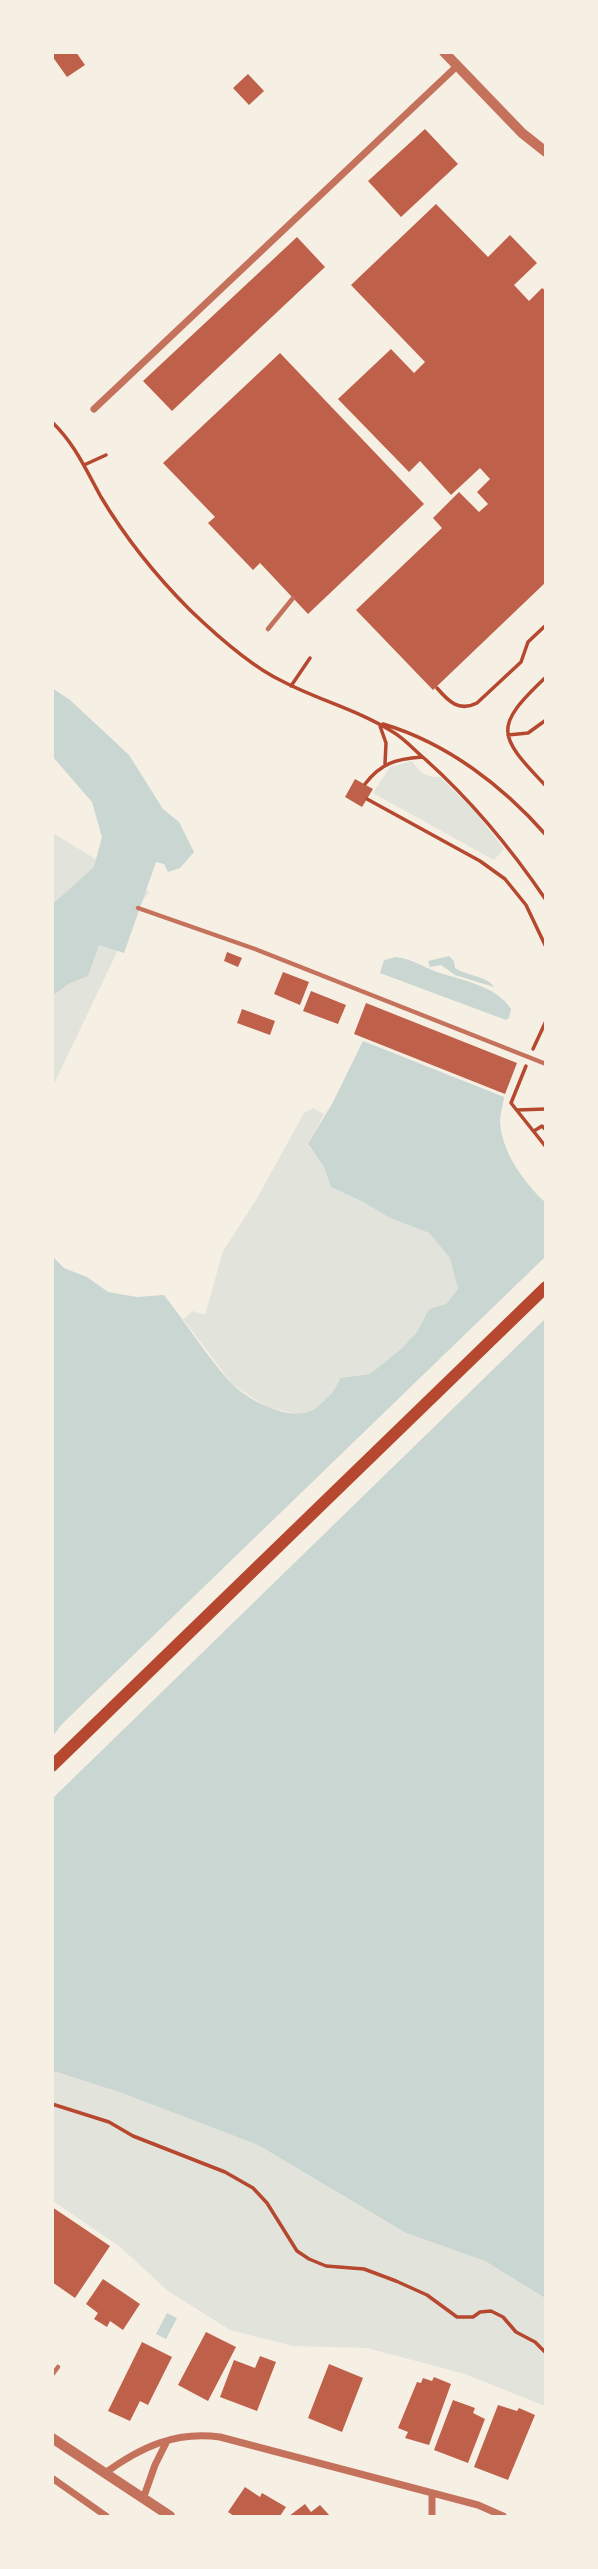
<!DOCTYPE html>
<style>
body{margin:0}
#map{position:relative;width:598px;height:2569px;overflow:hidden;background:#f6efe4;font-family:"Exo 2",sans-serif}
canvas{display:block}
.frame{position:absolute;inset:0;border:54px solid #f6efe4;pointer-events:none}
</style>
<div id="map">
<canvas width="598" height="2569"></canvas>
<div class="frame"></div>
</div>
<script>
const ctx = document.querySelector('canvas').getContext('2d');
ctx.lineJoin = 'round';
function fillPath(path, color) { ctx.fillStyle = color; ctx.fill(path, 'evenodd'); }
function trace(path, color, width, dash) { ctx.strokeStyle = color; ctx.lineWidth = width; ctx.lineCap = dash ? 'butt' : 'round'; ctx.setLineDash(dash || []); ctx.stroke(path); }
const green = new Path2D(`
 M412 761C419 772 427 778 440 777L474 810 504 849 494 860 373 793 390 767Z
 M53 833 149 892 138 908 53 1086Z
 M313 1108 324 1114 308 1145 324 1167 331 1187 363 1202 390 1218 429 1233 451 1258 458 1289 446 1304 429 1309 417 1332 402 1348 370 1374 340 1378 336 1390 310 1413 301 1415 267 1407 232 1384 183 1319 193 1311 205 1315 223 1251 256 1200 304 1113Z
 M52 2071 122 2093 258 2145 406 2233 485 2261 545 2298V2406L465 2374 367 2348 293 2346 230 2330 168 2291 120 2247 53 2201Z`);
const water = new Path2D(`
 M52 688 70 700 129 755 163 809 179 822 194 852 180 868 168 872 164 864 156 862 124 953 99 945 88 976 70 983 53 995V904L94 867 102 837 92 802 53 757Z
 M449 956 454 961 455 968C467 976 487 976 494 987L455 975 441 965 430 967 428 961Z
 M396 957C412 959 423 967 437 972 461 980 497 986 511 1009L509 1018 506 1020 380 973 384 960Z
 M363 1041 504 1097C503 1104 501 1112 500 1119 500 1150 524 1183 546 1203L545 2298 485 2261 406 2233 258 2145 122 2093 53 2071 52 1256 64 1268 87 1277 108 1292 137 1297 164 1295C186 1323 206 1355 230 1382 247 1400 295 1426 317 1407 328 1397 336 1391 340 1378L370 1374 402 1348 417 1332 429 1309 446 1304 458 1289 450 1258 429 1233 390 1218 363 1202 331 1187 324 1167 308 1144 333 1102Z
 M167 2313 177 2318 166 2339 156 2334Z`);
const pier = new Path2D(`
 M545 1257V1319L53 1798V1736L61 1725Z`);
const building = new Path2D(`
 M52 52H76L85 65 67 77 52 56Z
 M248 74 264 91 249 105 233 88Z
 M425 129 458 164 401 217 368 181Z
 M436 204 488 257 510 235 537 263 514 285 529 301 542 288 546 291V582L433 690 356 610 442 528 433 518 459 492 479 512 488 504 477 492 490 479 480 468 451 495 420 461 409 472 338 399 391 349 414 373 425 362 351 285Z
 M297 237 325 267 172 411 143 381Z
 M280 353 424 504 308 614 260 563 253 570 208 523 215 517 163 463Z
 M355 779 373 789 362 807 345 797Z
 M227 952 242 958 238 967 224 961Z
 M283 972 309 982 300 1005 274 994Z
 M311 991 346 1005 338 1024 303 1011Z
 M366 1003 517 1063 505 1094 354 1034Z
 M242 1009 275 1021 270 1035 237 1023Z
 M52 2207 110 2246 75 2298 52 2282Z
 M103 2279 140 2304 123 2330 110 2321 107 2327 94 2319 98 2313 86 2304Z
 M206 2332 236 2347 208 2401 178 2385Z
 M142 2342 172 2357 148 2405 140 2401 130 2421 108 2411Z
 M260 2356 276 2362 257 2411 220 2397 234 2360 255 2368Z
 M329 2364 363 2378 342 2432 308 2418Z
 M434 2377 451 2384 429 2445 405 2438 408 2432 398 2428 417 2382 421 2383 423 2378 432 2381Z
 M453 2400 475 2408 473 2413 485 2419 468 2463 434 2450Z
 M498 2405 517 2411 519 2408 535 2415 508 2480 474 2467Z
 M245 2487 260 2497 262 2493 286 2507 280 2516H234L228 2512Z
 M305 2504 311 2512 320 2505 330 2516H289Z`);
const path = new Path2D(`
 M52 422C75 444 86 470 101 497 125 537 157 577 190 610 215 634 250 666 282 681 318 700 358 710 393 732 405 739 414 750 425 759 473 802 510 847 546 900
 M84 465 106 455
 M546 677C493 727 497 735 546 786
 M291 686 310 658
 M437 688C449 702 459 712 477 703L521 662 528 642 546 625
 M383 724C447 743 503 786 546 835
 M380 726 386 743 385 764
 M508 735 528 733 546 720
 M365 784C381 763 396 759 422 757
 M367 799 480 861 505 879 526 905 546 947
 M533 1049 546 1021
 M526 1066 511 1103 546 1147
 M517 1110 546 1109
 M534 1131 542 1126 546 1130
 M52 2104 109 2122 133 2136 225 2172 253 2188 267 2203 297 2251 309 2259 326 2266 364 2269 396 2281 427 2295 457 2317H473L480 2312 491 2311 503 2317 516 2332 535 2342 546 2353`);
const service = new Path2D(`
 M268 629 293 598
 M138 908 255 949 546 1064
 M52 2375 58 2367`);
const minor = new Path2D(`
 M94 409 457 66
 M105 2473C141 2447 175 2431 220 2437L478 2505 503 2516
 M52 2478 106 2516
 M143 2499 155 2465 167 2441
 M432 2516V2494`);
const tertiary = new Path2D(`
 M444 52 522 133 546 152
 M52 2438 170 2516`);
const primary = new Path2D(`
 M52 1766 546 1287`);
fillPath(green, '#e2e4dc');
fillPath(water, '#c9d6d2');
fillPath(pier, '#f6efe4');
fillPath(building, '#bf614a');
trace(path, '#b5482f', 3.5);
trace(service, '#c5725c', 4.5);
trace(minor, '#c5725c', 7);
trace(tertiary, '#c5725c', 10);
trace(primary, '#b5482f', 12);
</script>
